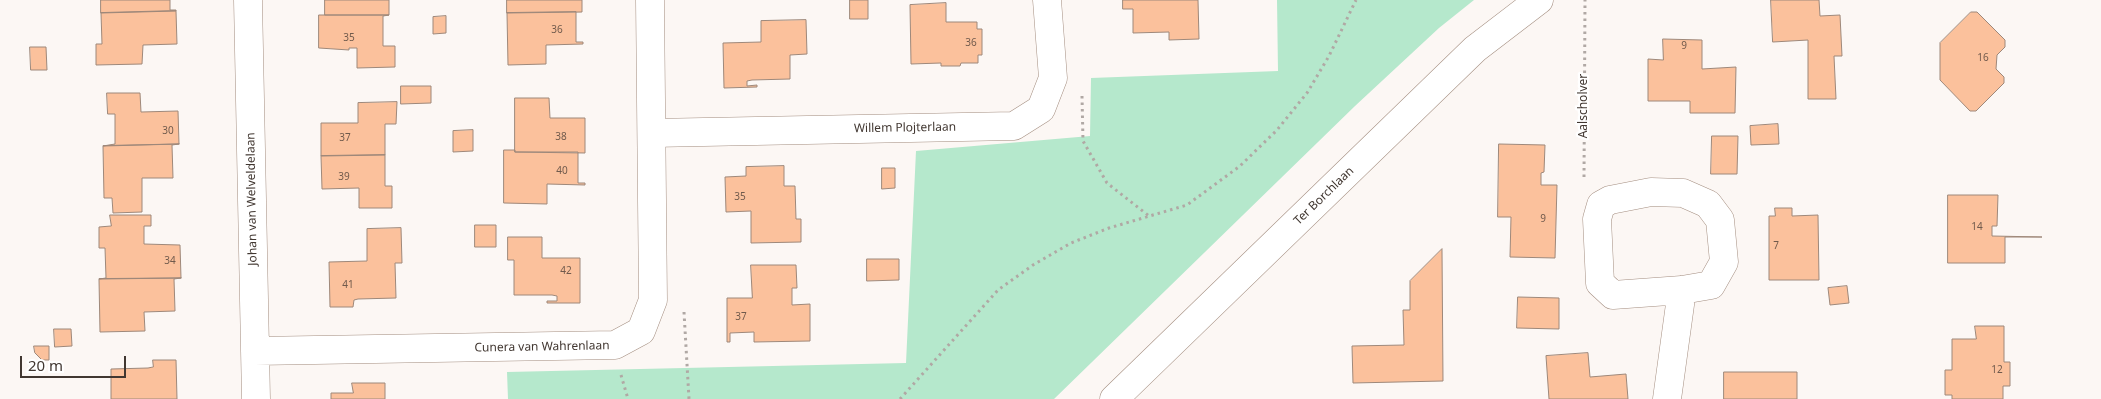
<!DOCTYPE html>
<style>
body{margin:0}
#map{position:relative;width:2101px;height:399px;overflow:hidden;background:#fcf7f4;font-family:"Noto Sans",sans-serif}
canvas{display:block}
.scale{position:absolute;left:20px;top:356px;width:106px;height:22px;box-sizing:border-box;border:2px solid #413731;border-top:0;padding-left:6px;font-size:15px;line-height:18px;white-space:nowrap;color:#413731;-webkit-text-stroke:4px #fff;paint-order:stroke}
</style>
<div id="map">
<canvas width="2101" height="399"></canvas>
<div class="scale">20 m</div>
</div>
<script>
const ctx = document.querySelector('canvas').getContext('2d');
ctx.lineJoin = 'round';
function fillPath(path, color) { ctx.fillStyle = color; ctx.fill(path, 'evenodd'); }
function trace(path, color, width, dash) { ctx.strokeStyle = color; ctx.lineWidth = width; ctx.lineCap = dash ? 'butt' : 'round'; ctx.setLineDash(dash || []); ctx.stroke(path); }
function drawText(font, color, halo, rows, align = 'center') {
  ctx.font = font + ' "Noto Sans",sans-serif'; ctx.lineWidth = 4.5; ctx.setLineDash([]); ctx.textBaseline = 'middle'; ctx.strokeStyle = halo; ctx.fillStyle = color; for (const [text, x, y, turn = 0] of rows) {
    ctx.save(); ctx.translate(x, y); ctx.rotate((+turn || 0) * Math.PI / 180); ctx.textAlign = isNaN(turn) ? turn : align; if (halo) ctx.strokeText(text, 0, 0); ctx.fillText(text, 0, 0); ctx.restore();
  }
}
const green = new Path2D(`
 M1277 0H1474L1439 28 1355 106 1054 399H508L507 372 906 363 916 151 1090 136 1091 78 1278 71Z`);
const building = new Path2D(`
 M101 0H170V10H176V11L101 13Z
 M325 0H389V15H325Z
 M507 0H582V12L507 13Z
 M850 0H868V19H850Z
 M1123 0H1198L1199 39 1169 40V32L1133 33V9H1123Z
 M1771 0H1819L1820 16 1840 15 1842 56H1834L1836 99H1808V40L1773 42Z
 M946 3V22H977V29H982V55H978V63H961L960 66H941V63L911 64 910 5Z
 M176 11 177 44 143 45 142 64 96 65V44H102L101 13Z
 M576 12V42H583V44L546 45V64L508 65 507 13Z
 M1971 12H1977L2005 40V47L1997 55 1996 69 2004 77V83L1976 111H1970L1940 80V43Z
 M319 15H389L383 16V46H395V67L357 68V48H349V50L319 48Z
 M446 16V33L433 34V17Z
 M806 20 807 54 790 55V79L752 80 747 81V86L757 85V87L724 88 723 43 761 42V21Z
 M1663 39 1702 40V69L1736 67 1735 113H1690V101H1648V59L1663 60Z
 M30 47H46L47 70H31Z
 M401 86H431V103L401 104Z
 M107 93H140L141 112 178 111 179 144 103 146 115 144V114H108Z
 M515 98H549L550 118H585V153L515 152Z
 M397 102 396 124H385V155L321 156V123H358V103Z
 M1778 124 1779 144 1751 145 1750 126Z
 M473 130V151L453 152V131Z
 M1712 136H1738L1737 174H1711Z
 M179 144 172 145 173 178H142V212L113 213 112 198H104L103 146Z
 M1499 144 1545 145 1544 172 1541 173V185H1557L1555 258 1510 257 1511 217H1498Z
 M504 150H515V152H578V183H585V185L547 184V204L504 203Z
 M385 155V186H392V208H359V188L322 189 321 156Z
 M784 166V186H795L796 219H801V242L751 243V211L726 212 725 177 746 176V167Z
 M882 168H895V188L882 189Z
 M1948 195H1998L1997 226H1992V236L2042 237H2005V263H1948Z
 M1775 208H1792V216L1818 215 1819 280H1769V216H1775Z
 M110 215H151V226H144V244L180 245 181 278 99 279 106 278 105 248H99V227L111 226Z
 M475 225H496V247H475Z
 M401 228 402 263H395L396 298 358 299 354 300 353 307H330L329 262 367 261V229Z
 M508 237H542V258H580V303H547V301H557V296L552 295H514V260H508Z
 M1442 249 1443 381 1353 383 1352 346 1404 345 1403 310H1410V281Z
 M867 259H899V280L867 281Z
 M751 265H796L797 288H792V305L810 304V341L754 342V332L730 333V342H727V298H752Z
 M181 278 174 279 175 311 144 312 145 331 100 332 99 279Z
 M1847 286 1849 303 1830 305 1828 288Z
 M1518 297 1559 298V329L1517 328Z
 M1975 326H2004V362H2010V386H2003V399H1952V395H1945V370H1952V339H1976Z
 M54 329H71L72 346 55 347Z
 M34 346H49V360H42L35 353Z
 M1588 353 1590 377 1626 374 1628 399H1549L1546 356Z
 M153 360H176L177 399H111V369L148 368 153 367Z
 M1724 372H1797V399H1724Z
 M352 383H385V399H331V393H353Z`);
const path = new Path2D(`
 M1082 96 1083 141 1107 183 1149 216
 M1584 177 1585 0
 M684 312 689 399
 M621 375 628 399
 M900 399 998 290 1033 265 1071 243 1109 228 1187 205 1240 166 1277 130 1307 93 1329 56 1356 0`);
const minor = new Path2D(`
 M248 0 256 399
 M652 133 1014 126 1041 109 1053 78 1047 0
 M1651 192 1683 193 1708 204 1720 220 1724 262 1711 285 1682 290 1613 295 1600 283 1597 219 1601 205 1610 200Z
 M255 351 615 345 641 331 653 300 650 0
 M1114 399 1475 49 1539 0
 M1667 399 1682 290`);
const numberNames = [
 ["36",557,30],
 ["35",349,38],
 ["36",971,43],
 ["9",1684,46],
 ["16",1983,58],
 ["30",168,131],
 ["38",561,137],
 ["37",345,138],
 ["40",562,171],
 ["39",344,177],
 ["35",740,197],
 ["9",1543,219],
 ["14",1977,227],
 ["7",1776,246],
 ["34",170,261],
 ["42",566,271],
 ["41",348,285],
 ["37",741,317],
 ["12",1997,370]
];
const streetNames = [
 ["Aalscholver",1584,106,-90],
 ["Willem Plojterlaan",905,128,-1],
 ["Ter Borchlaan",1324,196,-44],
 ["Johan van Welveldelaan",252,199,-91],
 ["Cunera van Wahrenlaan",542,347,-1]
];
fillPath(green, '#b5e8cc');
fillPath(building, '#fbc19c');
trace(building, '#9e887a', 1);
trace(minor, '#a48e80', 29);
trace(path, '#b0a8a4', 3, [2.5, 4]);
trace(minor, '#fff', 28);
drawText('10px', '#705a4c', null, numberNames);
drawText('12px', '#413731', '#fff', streetNames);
</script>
